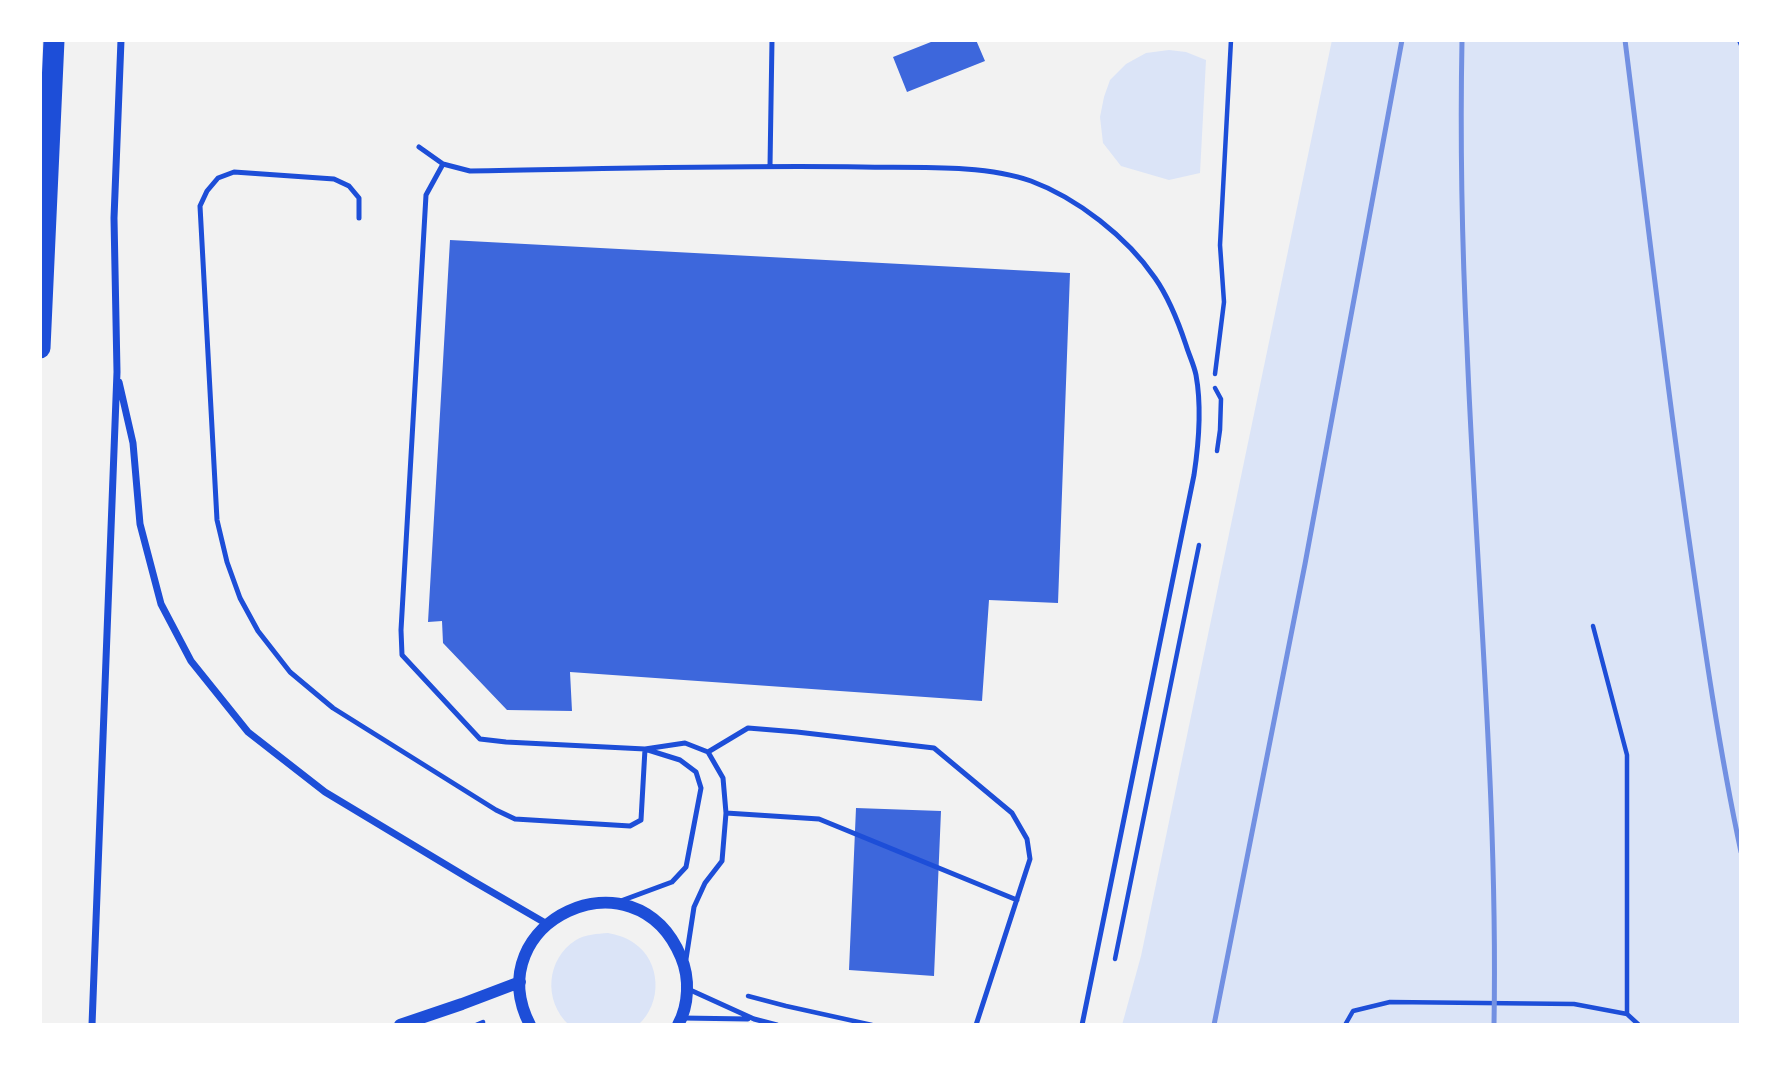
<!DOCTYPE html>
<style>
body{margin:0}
#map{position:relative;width:1781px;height:1065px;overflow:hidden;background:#f2f2f2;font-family:"DM Sans",sans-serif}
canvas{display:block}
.frame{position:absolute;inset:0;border:42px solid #fff;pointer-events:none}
</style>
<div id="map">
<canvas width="1781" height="1065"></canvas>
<div class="frame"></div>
</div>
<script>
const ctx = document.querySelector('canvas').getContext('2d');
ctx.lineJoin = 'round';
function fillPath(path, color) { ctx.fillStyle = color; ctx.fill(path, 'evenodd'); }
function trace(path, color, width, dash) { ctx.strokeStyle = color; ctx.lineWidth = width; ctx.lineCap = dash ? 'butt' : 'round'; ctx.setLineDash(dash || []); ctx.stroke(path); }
const green = new Path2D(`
 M1332 40H1741V1025H1122L1141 956Z
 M1169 50 1186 52 1206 60 1200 173 1169 180 1121 166 1103 143 1100 117 1104 97 1110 80 1126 64 1146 53Z
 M608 933C617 935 626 937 634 943 661 961 663 1003 638 1025H569C543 1001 546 959 576 940 586 934 597 934 608 933Z`);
const building = new Path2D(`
 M936 40H976L985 61 907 92 893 57Z
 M450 240 1070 273 1058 603 989 600 982 701 570 672 572 711 507 710 443 643 442 621 428 622Z
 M856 808 941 811 934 976 849 970Z`);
const path = new Path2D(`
 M1739 40 1741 45
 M1215 374 1224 302 1220 245 1231 40
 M1215 388 1221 399 1220 430 1217 451
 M1593 626 1627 755V1014
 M1115 959 1199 545
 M748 996 786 1006 872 1025
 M476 1025 483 1022V1025
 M1345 1025 1353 1011 1390 1002 1574 1004 1627 1014 1639 1025`);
const service = new Path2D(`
 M419 147 443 164 470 171C601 169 732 165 862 167 913 168 984 164 1031 181 1077 198 1127 237 1155 278 1169 298 1178 321 1186 345 1189 355 1194 365 1196 375 1202 408 1199 442 1194 475L1082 1025
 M443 164 426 195 401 630 402 655 480 739 506 742 645 749 685 743 708 752 723 778 726 813 722 861 705 883 694 907 686 959
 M770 166 772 40
 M359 218V198L349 186 334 179 234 172 218 178 207 191 200 206 217 520 227 562 240 598 258 631 290 672 333 708 496 810 515 819 630 826 641 820 645 749
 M708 752 748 728 797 732 934 748 1012 813 1027 839 1030 859 976 1025
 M726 813 819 819 1017 900
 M618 902 672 882 686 867 701 788 696 772 680 760 648 750
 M688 989 754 1019 777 1025
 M682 1018 748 1019`);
const minor = new Path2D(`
 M119 382 133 443 140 524 161 604 191 661 248 732 325 792 473 881 547 924
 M92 1025 117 372 114 218 121 40`);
const tertiary = new Path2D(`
 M400 1025 462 1004 520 982
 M530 1025C477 922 635 847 681 957 690 978 689 1005 678 1025`);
const motorway = new Path2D(`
 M40 348 54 40`);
const rail = new Path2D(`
 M1462 40C1460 143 1462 245 1467 347 1476 573 1498 799 1494 1025
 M1625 40C1646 207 1665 373 1689 539 1704 644 1719 749 1741 852
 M1214 1025 1305 564 1402 40`);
fillPath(green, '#dbe4f7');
fillPath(building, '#3d67dc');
trace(path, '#1d4ed8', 4.5);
trace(service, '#1d4ed8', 5);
trace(minor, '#1d4ed8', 7);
trace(tertiary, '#1d4ed8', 12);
trace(motorway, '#1d4ed8', 21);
trace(rail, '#7290e2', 5);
</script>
